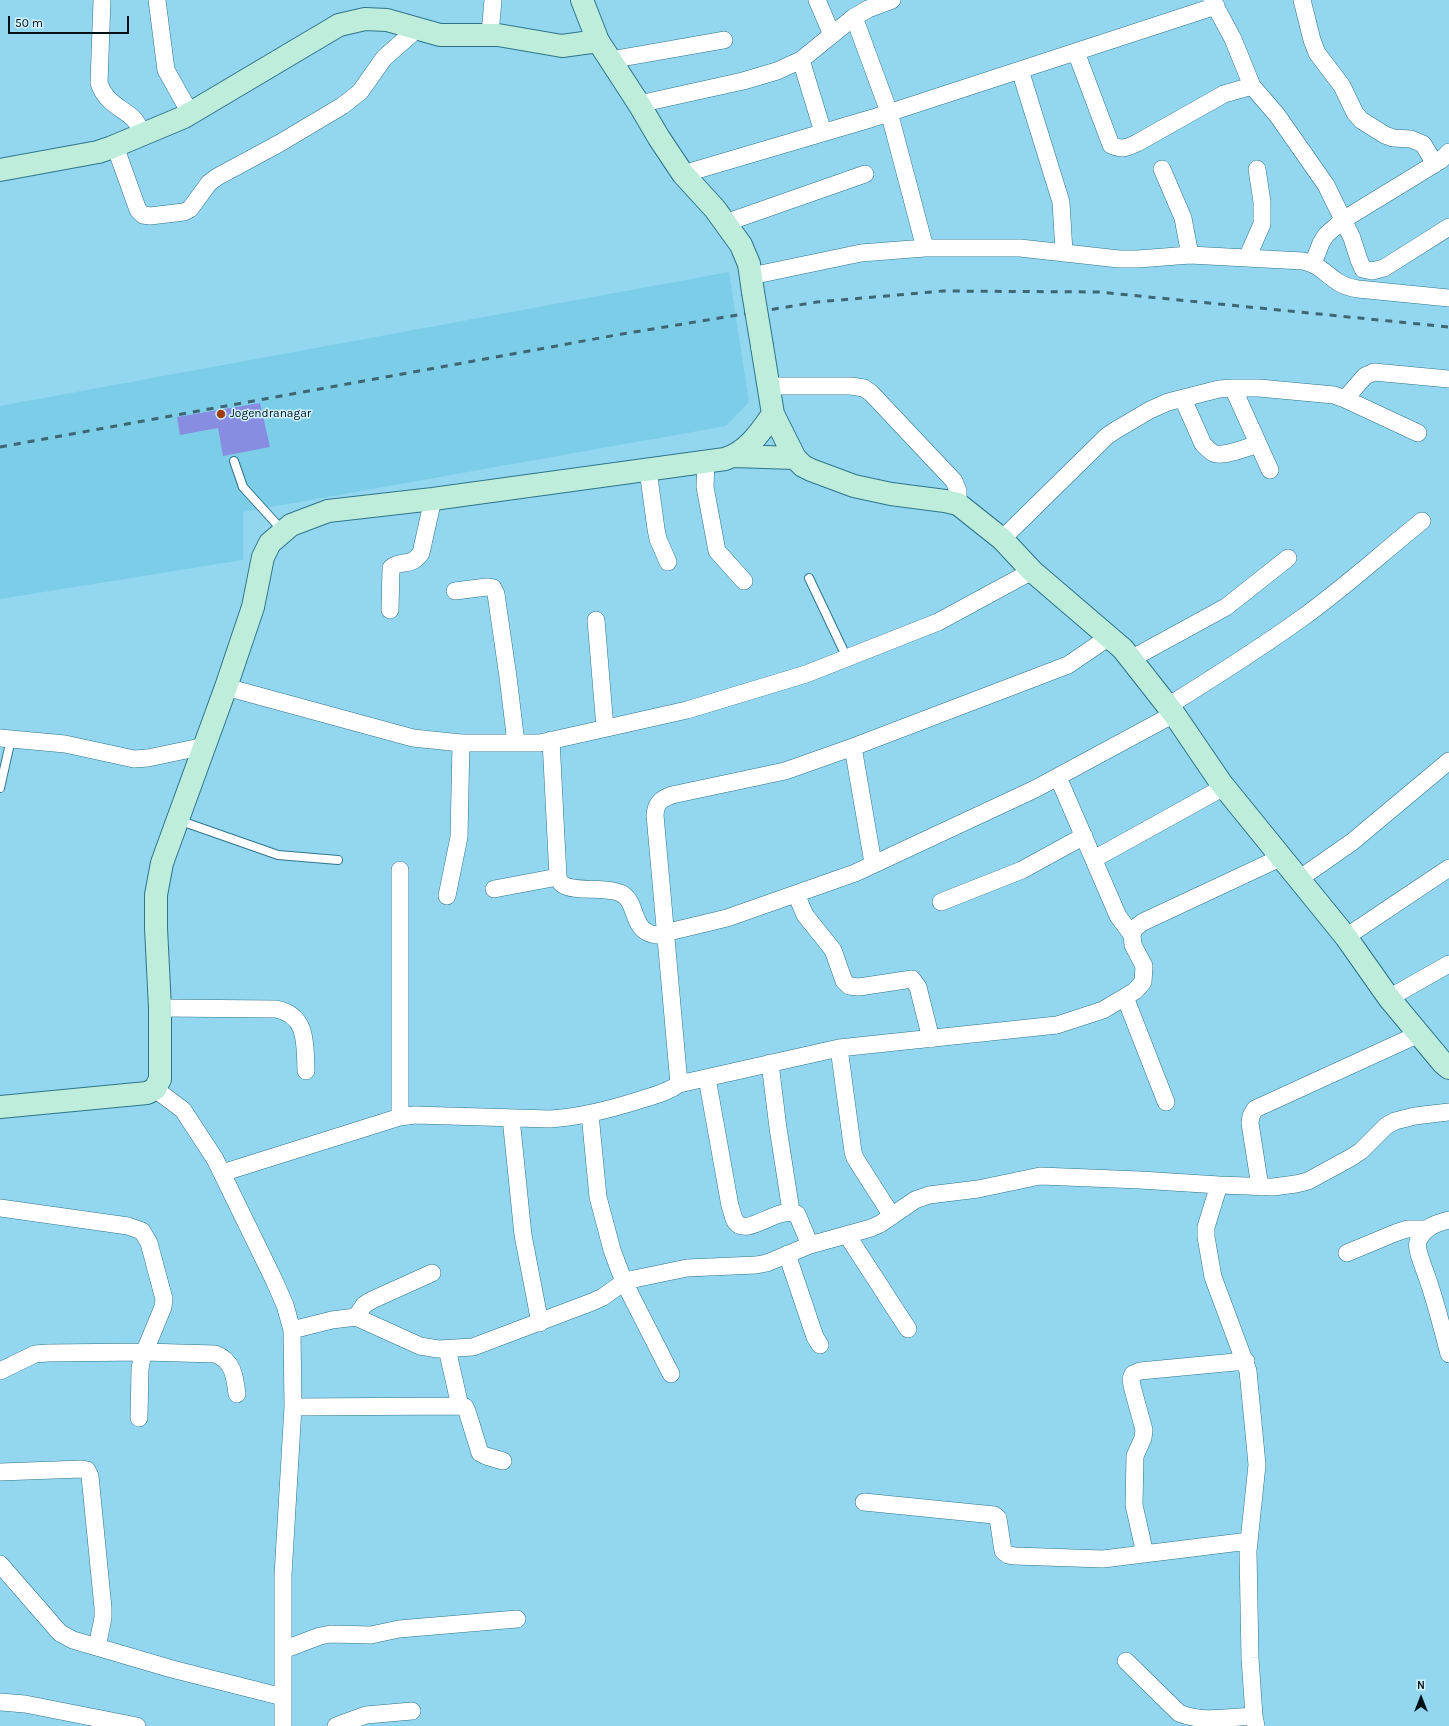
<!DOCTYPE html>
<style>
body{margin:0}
#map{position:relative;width:1449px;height:1726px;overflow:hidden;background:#92d7ef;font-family:Karla,sans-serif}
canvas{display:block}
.north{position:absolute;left:1401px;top:1678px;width:40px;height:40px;-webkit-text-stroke:3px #d1f2fe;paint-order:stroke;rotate:0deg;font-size:11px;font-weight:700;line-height:16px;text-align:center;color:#001117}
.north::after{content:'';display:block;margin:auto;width:14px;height:18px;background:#001117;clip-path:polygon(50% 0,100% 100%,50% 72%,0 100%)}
.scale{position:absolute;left:8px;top:16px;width:121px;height:18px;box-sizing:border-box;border:2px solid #001117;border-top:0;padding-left:5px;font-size:12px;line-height:14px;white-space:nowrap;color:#001117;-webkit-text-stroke:3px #d1f2fe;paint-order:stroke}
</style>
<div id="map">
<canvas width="1449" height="1726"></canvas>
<div class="north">N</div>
<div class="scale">50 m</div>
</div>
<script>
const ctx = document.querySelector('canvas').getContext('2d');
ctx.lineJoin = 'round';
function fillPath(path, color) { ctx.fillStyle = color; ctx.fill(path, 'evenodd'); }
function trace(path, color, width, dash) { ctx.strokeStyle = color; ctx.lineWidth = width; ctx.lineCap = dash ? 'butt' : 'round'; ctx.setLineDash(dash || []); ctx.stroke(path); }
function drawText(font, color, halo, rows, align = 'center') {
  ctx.font = font + ' Karla,sans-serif'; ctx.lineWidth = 3; ctx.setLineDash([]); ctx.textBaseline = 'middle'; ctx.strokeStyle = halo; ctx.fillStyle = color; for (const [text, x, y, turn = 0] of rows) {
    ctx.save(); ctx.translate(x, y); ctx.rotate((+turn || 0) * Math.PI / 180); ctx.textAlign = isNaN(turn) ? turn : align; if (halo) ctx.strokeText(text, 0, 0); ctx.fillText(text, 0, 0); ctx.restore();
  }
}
const built = new Path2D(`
 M729 272 749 402 726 426 243 512V560L0 599V406Z`);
const building = new Path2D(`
 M260 403 270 447 223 456 218 428 180 435 177 417Z`);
const lane = new Path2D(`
 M234 461 243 487 282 530
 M809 578 847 658
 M0 788 11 739
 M178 820 278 855 338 860`);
const street = new Path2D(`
 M102 0 99 83C105 102 119 106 133 118 138 123 140 129 143 135
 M157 0 166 70 190 113
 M817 0 832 35
 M1212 0 1233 39 1252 86 1277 115 1326 185 1352 238 1359 260 1363 269 1372 271 1384 268 1449 227
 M1302 0 1312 40 1317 53 1342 86 1355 113 1361 120 1385 135 1393 138 1411 139 1423 144 1435 164
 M854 17 889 112 925 248
 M490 34 493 0
 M1076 52 1111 145C1121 150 1127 148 1137 143L1224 94 1252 86
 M610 60 724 40
 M801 60 823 132
 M1020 70 1061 202 1064 252
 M639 104 743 81 777 71 801 60 854 17 868 9 892 0
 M115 146 138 210 143 215 150 216 184 212 190 209 209 183 217 177 280 143 342 106 360 92 384 58 417 29
 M1162 169 1183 218 1190 255
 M683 174 873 118 1216 6
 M725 223 865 174
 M1247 258 1262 224V202L1257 169
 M1313 264 1321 243 1326 235 1343 220 1441 160 1449 152
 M751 276 861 253 925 248H1020L1119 259H1138L1190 255 1303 261C1320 265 1324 273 1338 282 1344 286 1351 288 1358 289L1449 298
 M769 386H851L864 388 871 393 954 481 958 491V504
 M1233 388 1270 470
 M1183 399 1203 444C1207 448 1211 453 1216 454 1226 456 1248 447 1258 444
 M1345 399 1365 376 1374 372 1449 379
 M706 462 705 487 717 551 744 581
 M648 470 656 529 658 539 668 562
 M1002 539 1107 436 1116 430 1150 410 1168 402 1219 389 1233 388H1259L1334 395 1345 399 1418 433
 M455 591 487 587 493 588 496 594 508 677 516 743
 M390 610 391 568C401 559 411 568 421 553L433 499
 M596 620 605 728
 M1131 659 1226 607 1288 558
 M226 687 413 738 461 743H540L687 710 806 674 938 622 1032 571
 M1168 706C1213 678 1259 649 1302 618 1344 588 1382 553 1422 521
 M0 738 65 744 134 759 148 758 205 746
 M551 740 558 877C559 879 560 883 562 884 574 893 604 886 620 893 636 899 632 925 647 932 650 934 653 934 656 935L727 918 855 873 1035 789 1174 714
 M853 747 873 863
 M1058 777 1118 916 1132 935
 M1094 859 1224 787
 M1299 879 1352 842 1449 761
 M494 889 558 877
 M796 894 805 915 833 950 844 981 849 986 859 987 912 979 918 987 931 1039
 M447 896 459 837 461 743
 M941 902 1022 870 1084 836
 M1346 937 1449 868
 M1125 997 1166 1102
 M1389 998 1449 964
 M160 1008 276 1009C308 1015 305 1045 306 1071
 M839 1048 853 1152 855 1158 892 1216
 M770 1063 778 1128 791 1211
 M707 1078 730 1206C732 1211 733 1217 735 1221 747 1239 777 1205 797 1214L810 1245
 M679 1084 655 815C656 803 661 799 672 795L785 771 853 747 1068 665 1109 637
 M155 1089 183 1110 215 1159 274 1280 285 1305 292 1330 293 1407 283 1575V1726
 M590 1114 598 1197 612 1250 624 1282 671 1374
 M400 1117V870
 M511 1118 523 1235 540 1323
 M222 1173 400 1117 415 1115 550 1119C582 1117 612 1109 643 1099 656 1095 668 1092 679 1084L839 1048 1057 1025 1103 1010 1135 991 1143 982 1144 966 1133 945 1132 935 1135 928 1143 922 1282 857
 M1219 1185 1206 1227V1237L1213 1277 1248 1371 1256 1454 1257 1465 1248 1551 1250 1658 1254 1716 1256 1726
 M1260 1187 1250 1123 1251 1116 1255 1109 1419 1034
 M0 1208 128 1226 142 1231 149 1243 164 1299 163 1307 142 1358 140 1369 139 1418
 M1449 1220C1436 1223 1422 1228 1418 1242 1416 1249 1421 1259 1423 1266 1434 1294 1441 1324 1449 1354
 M847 1235 908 1329
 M1347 1253 1395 1233 1407 1229H1427
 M787 1254 815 1337 820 1345
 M356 1317 364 1305 372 1300 432 1273
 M292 1330 332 1320 356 1317 420 1346 438 1349 473 1347 592 1302 603 1297 624 1282 634 1279 687 1268 756 1265 767 1263 810 1245 871 1228 880 1224 915 1200 929 1195 978 1189 1040 1176 1140 1180 1219 1185 1273 1187 1296 1184 1308 1181 1352 1157 1361 1151 1386 1126 1395 1121 1415 1116 1449 1112
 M447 1349 460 1406
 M0 1371 35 1354 48 1353 144 1352 215 1354C233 1360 235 1377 237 1394
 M293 1407 460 1406 465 1407 467 1411 480 1453 486 1456 503 1461
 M0 1472 82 1469 87 1470 90 1476 103 1608V1618L97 1647
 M864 1502 994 1515 998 1518 1003 1551 1008 1555 1015 1556 1103 1559 1249 1541
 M1145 1554 1134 1505 1135 1456 1143 1438 1144 1430 1132 1386 1131 1379 1133 1374 1140 1371 1246 1361
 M0 1564 60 1633 73 1640 172 1669 283 1697
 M283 1650 320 1636 331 1634 371 1635 399 1629 517 1619
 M1126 1661 1179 1713C1202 1723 1230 1717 1254 1716
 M0 1702 25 1704 137 1726
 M336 1726 366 1715 412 1711`);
const secondary = new Path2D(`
 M582 0 598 41 639 104 659 138 683 174 715 209 741 245 749 264 753 292
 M0 170 98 152 110 148 184 117 339 25 365 19 387 20 440 35H498L562 46 598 41
 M762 346 773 414 795 458 803 466 811 470 854 486 891 494 945 501 958 504 1002 539 1032 571 1123 649 1174 714 1221 783 1346 937 1389 998 1443 1063 1449 1068
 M734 456 795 458
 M0 1107 147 1093 155 1089 160 1079V1008L156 928V895L162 863 226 687 253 607 263 557 270 543 291 525 328 511 433 499 725 459C747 452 760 433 773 414`);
const rail = new Path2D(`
 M0 447 622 334 817 302 943 291 1099 292 1449 327`);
const secondaryBridge = new Path2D(`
 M753 292 762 346`);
const markers = [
 [221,414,5,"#a13c0e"]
];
const poiNames = [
 ["Jogendranagar",230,414]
];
fillPath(built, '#7ccde7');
fillPath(building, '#898de2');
trace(lane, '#2e748a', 10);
trace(street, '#2e748a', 18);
trace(secondary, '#2e748a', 24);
trace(lane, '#fff', 8);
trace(street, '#fff', 17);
trace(secondary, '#beeedb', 22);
trace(rail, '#3f6674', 3, [7, 7]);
trace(secondaryBridge, '#2e748a', 24, []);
trace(secondaryBridge, '#beeedb', 22);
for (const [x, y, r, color] of markers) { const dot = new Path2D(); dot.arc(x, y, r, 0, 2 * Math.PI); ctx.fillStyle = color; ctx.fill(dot); trace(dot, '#d1f2fe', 1.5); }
drawText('12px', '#001117', '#d1f2fe', poiNames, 'left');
</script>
